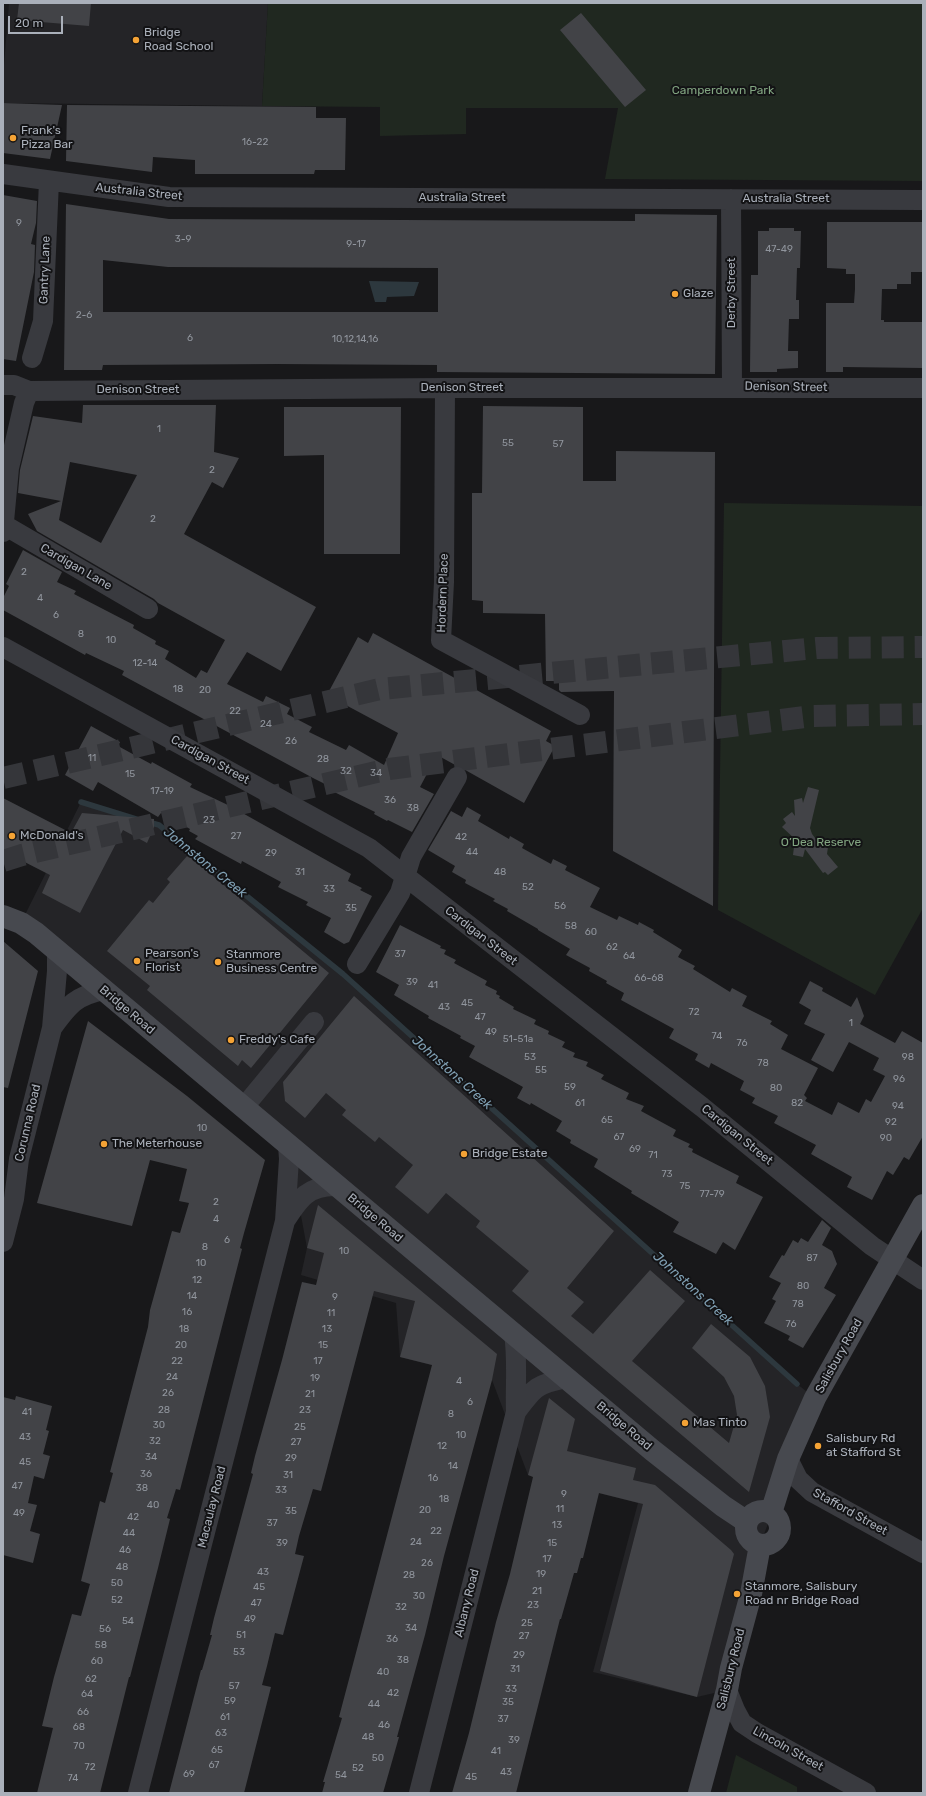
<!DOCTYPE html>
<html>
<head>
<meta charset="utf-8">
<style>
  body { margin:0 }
  #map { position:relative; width:926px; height:1796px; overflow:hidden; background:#18181a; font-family:Rubik,sans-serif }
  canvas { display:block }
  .frame { position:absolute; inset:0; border:4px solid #aab0ba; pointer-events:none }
  .scale { position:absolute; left:8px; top:16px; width:55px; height:18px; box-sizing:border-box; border:2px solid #aab0ba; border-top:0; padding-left:5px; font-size:12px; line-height:14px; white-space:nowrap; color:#aab0ba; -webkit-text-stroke:3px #131315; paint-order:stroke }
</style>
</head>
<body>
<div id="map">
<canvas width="926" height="1796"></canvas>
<div class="frame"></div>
<div class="scale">20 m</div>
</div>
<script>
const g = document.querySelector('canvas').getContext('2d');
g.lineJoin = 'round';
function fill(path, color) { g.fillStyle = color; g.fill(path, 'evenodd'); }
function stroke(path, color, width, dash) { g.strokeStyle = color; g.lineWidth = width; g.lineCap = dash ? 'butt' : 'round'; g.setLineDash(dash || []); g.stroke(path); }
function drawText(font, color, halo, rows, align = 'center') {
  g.font = font + ' Rubik,sans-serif'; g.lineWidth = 4; g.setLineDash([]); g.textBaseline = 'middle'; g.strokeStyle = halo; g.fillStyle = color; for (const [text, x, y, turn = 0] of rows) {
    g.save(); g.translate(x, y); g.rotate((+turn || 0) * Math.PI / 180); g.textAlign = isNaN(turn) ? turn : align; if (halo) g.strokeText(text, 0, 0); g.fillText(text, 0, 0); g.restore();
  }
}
fill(new Path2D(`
  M 9,3 L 268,3 L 262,106 L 3,103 L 3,77 Z
  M 81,802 L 159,825 L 343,974 L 797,1384 L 815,1398 L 760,1545 L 727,1690 L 697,1697 L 593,1672 L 638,1503 L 528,1475 L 492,1380 L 400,1357 L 396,1303 L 301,1275 L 307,1248 L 288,1145 L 21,923 Z`), '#242427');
fill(new Path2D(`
  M 268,3 L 923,3 L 923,181 L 605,179 L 618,108 L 466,108 L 466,134 L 380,136 L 380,107 L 262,106 Z
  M 724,503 L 923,506 L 923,908 L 875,995 L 718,910 Z
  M 736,1755 L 797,1787 L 797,1793 L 726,1793 Z`), '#202820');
fill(new Path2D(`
  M 369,281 L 419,282 L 414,296 L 387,297 L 386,302 L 375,302 Z`), '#2d383e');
stroke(new Path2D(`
  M 81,802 L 136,819
  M 148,822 L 159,825 L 343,974 L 797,1384`), '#2d383e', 5.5);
fill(new Path2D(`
  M 19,3 L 91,3 L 89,26 L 17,20 Z
  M 581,13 L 646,90 L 625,107 L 560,30 Z
  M 3,103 L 62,105 L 50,159 L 3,153 Z
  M 67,105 L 316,107 L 316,118 L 346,118 L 345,170 L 315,170 L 314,174 L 195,174 L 195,160 L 153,157 L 152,172 L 66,161 Z
  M 3,195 L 37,201 L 36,223 L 31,244 L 35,245 L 34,272 L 16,361 L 3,359 Z
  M 66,204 L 169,219 L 635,221 L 635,214 L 717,215 L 715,374 L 437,372 L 437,365 L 277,364 L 103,365 L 102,370 L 64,370 ZM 103,260 L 168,267 L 438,268 L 438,312 L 103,312 Z
  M 827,222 L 923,222 L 923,272 L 911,272 L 911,284 L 897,284 L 897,289 L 882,289 L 881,320 L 884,320 L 884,322 L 923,322 L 923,368 L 843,367 L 843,372 L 826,372 L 826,303 L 854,303 L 855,289 L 855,274 L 846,274 L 846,269 L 827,268 Z
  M 769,228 L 794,228 L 794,231 L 801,231 L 800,268 L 797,268 L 796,300 L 799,300 L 799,319 L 789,319 L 788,351 L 798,351 L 798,368 L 777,369 L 777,372 L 750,372 L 751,275 L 758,275 L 758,231 L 769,231 Z
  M 83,405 L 216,405 L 214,452 L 239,458 L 223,488 L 212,482 L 184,534 L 316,607 L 281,671 L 247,652 L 227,684 L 263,702 L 266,696 L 290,708 L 287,714 L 312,727 L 309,732 L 346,750 L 349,745 L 384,765 L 398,733 L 327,695 L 358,637 L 368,643 L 373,633 L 551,731 L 546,741 L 555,746 L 524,803 L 467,771 L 462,767 L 457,766 L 437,755 L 420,787 L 434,794 L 412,832 L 388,820 L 387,821 L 374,814 L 375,812 L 326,788 L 327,785 L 313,778 L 122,675 L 124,671 L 86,653 L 85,655 L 3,610 L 3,598 L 9,586 L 6,584 L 23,550 L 62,572 L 57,582 L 76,591 L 74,594 L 134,625 L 133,628 L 156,641 L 155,644 L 169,651 L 165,659 L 196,678 L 201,670 L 207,673 L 225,640 L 158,603 L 154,599 L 37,531 L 28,514 L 61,501 L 18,493 L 20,470 L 33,416 L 82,423 ZM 70,462 L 137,475 L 101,543 L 59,520 Z
  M 483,406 L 583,407 L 583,481 L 616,481 L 616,451 L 715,452 L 713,906 L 613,851 L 614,691 L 561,692 L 559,690 L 559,681 L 546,681 L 545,614 L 483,613 L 483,601 L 472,600 L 472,493 L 482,493 Z
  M 284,407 L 401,407 L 400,554 L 324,554 L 324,455 L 284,456 Z
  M 91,726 L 120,742 L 118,746 L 151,764 L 152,762 L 192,784 L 190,787 L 230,806 L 351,874 L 348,881 L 362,888 L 360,890 L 372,896 L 349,942 L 344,944 L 324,932 L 331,918 L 306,905 L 308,902 L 278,887 L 281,882 L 242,861 L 241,864 L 195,839 L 198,836 L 189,831 L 190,829 L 161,813 L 158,817 L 98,782 L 93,791 L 65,775 Z
  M 808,787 L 819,790 L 810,828 L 812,834 L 818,842 L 828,847 L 827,854 L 838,867 L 828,875 L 825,872 L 823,873 L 805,849 L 803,857 L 793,855 L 795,839 L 782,827 L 786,823 L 783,819 L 792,812 L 795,816 L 794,800 L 802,798 L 803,803 Z
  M 3,798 L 71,833 L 82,813 L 154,819 L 154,827 L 147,843 L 123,830 L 80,913 L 42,893 L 50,875 L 3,851 Z
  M 467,807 L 481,815 L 478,821 L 509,839 L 510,836 L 524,844 L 522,848 L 551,864 L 553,859 L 567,866 L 565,870 L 600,888 L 590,907 L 617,920 L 619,916 L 638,925 L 639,922 L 654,930 L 653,932 L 682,950 L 678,957 L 695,966 L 693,969 L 730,992 L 732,988 L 747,996 L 742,1006 L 772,1021 L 770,1024 L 788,1035 L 781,1049 L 818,1068 L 804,1095 L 807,1098 L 805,1101 L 832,1115 L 838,1102 L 859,1113 L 866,1099 L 871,1102 L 885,1076 L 873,1070 L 879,1058 L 849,1042 L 833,1072 L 811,1060 L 825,1034 L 804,1024 L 811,1010 L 799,1003 L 810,981 L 823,988 L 822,991 L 851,1007 L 857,997 L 864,1016 L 860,1024 L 895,1043 L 902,1031 L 923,1043 L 923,1136 L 909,1160 L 904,1157 L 893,1175 L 887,1171 L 872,1200 L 847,1187 L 852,1177 L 811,1154 L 816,1145 L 774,1123 L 778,1116 L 752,1103 L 755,1098 L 740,1090 L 744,1081 L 711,1063 L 709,1068 L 695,1060 L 698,1054 L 669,1038 L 674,1029 L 621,1000 L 624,993 L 606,983 L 607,981 L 589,971 L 590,968 L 566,955 L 570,949 L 538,930 L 538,929 L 507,911 L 508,909 L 493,901 L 495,899 L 465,883 L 466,880 L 452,872 L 455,866 L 428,850 L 451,811 L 462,817 Z
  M 188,855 L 329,973 L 251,1068 L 242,1060 L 238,1066 L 147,990 L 150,986 L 107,951 L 149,900 L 153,903 L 170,882 L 167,879 Z
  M 400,925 L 441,946 L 440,948 L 446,950 L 444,954 L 456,960 L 454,963 L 487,981 L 485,985 L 497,991 L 496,994 L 500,996 L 499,998 L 514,1007 L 513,1009 L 536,1020 L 534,1024 L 549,1031 L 548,1034 L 565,1042 L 562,1047 L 575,1053 L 573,1057 L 588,1062 L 586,1066 L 604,1075 L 601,1079 L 629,1093 L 626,1099 L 644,1106 L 641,1111 L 676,1130 L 673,1136 L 690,1144 L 688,1147 L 693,1149 L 692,1152 L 739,1176 L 736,1183 L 763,1197 L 735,1250 L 723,1242 L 716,1254 L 673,1232 L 679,1222 L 631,1193 L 632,1191 L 594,1167 L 598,1159 L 570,1143 L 571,1140 L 556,1131 L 562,1121 L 531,1103 L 530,1105 L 517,1098 L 523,1087 L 469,1057 L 475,1046 L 460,1038 L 461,1036 L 428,1018 L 429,1016 L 394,995 L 399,985 L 376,972 Z
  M 3,941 L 38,971 L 8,1088 L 3,1087 Z
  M 354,996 L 614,1231 L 567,1288 L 584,1302 L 571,1316 L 593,1334 L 650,1270 L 685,1301 L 632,1361 L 729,1443 L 737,1415 L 734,1396 L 724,1377 L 692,1348 L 711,1324 L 750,1357 L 765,1386 L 770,1417 L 749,1492 L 512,1291 L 529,1271 L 476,1227 L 480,1221 L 446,1193 L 428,1214 L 395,1187 L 413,1165 L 379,1137 L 375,1142 L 342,1115 L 346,1110 L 326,1093 L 305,1118 L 285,1101 L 283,1082 Z
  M 88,1021 L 187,1096 L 265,1160 L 244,1233 L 240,1248 L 242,1249 L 217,1346 L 180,1490 L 176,1489 L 167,1518 L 170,1519 L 158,1568 L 130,1677 L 129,1677 L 100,1793 L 37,1793 L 53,1728 L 42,1726 L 54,1677 L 72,1614 L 81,1616 L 90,1584 L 81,1581 L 96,1518 L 100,1501 L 105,1503 L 113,1473 L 110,1472 L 148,1327 L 150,1310 L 172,1231 L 180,1233 L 189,1203 L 179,1201 L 187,1169 L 150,1160 L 132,1226 L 37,1203 Z
  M 318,1205 L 497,1354 L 492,1380 L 444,1556 L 425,1635 L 397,1737 L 399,1737 L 383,1793 L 322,1793 L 325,1782 L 323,1782 L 342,1718 L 339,1717 L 432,1365 L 400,1357 L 415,1301 L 374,1291 L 321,1491 L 313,1489 L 299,1536 L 295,1554 L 304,1556 L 283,1635 L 275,1633 L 267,1666 L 262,1685 L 271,1687 L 244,1793 L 169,1793 L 201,1670 L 202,1670 L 212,1635 L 210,1635 L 214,1618 L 253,1474 L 251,1473 L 255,1456 L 282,1360 L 302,1282 L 316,1285 L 324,1253 L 307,1248 Z
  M 822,1220 L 831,1228 L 822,1245 L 832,1251 L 837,1264 L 824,1288 L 836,1295 L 803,1348 L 788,1340 L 790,1336 L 764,1323 L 776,1301 L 772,1299 L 781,1283 L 769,1277 L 782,1255 L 784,1256 L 793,1240 L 798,1243 L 801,1238 L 808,1242 Z
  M 16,1396 L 52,1406 L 46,1430 L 49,1431 L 43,1454 L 50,1456 L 44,1479 L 34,1476 L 28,1503 L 37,1505 L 30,1531 L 40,1534 L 33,1563 L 3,1555 L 3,1397 L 15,1400 Z
  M 549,1398 L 575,1419 L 567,1451 L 636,1468 L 633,1480 L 655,1485 L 731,1550 L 734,1554 L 697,1697 L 600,1671 L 643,1504 L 599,1493 L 583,1558 L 581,1558 L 577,1573 L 574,1573 L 561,1619 L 560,1619 L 516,1793 L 452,1793 L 469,1733 L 496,1622 L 510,1574 L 533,1477 L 528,1475 Z`), '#424347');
stroke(new Path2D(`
  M 3,778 L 380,689 L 817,648 L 923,647
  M 3,861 L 22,855 L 389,769 L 813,716 L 923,714`), '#35363a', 22, [22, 11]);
stroke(new Path2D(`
  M 3,174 L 169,197 L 923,200
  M 731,199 L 732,387
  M 32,358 L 43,321 L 49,181
  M 3,385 L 14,385 L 29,391 L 445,388 L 923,388
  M 445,388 L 444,582 L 441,640 L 580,715
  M 4,525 L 148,609
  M 3,532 L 9,468 L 24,403 L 29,391
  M 3,647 L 369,848 L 702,1107 L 872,1246 L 923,1280
  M 357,964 L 400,893 L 411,857 L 457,777
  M 52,1028 C 69,1005 75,996 104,990
  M 244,1107 L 314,1022
  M 285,1221 C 299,1199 308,1185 337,1186
  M 3,1242 L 14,1199 L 19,1159 L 52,1028 L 57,971 L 57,951
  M 516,1412 C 534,1388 536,1384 567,1378
  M 788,1459 L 798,1479 L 812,1492 L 923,1553
  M 727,1690 L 735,1710 L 742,1723 L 757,1733 L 866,1793
  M 138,1793 L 285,1221 L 289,1159 L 288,1145
  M 419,1793 L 516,1412 C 515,1386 518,1360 514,1334`), '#393a3f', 20);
stroke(new Path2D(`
  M 3,916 L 21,923 L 36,933 L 652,1450 L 723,1506 L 747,1522
  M746 1528a17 17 0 1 1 34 0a17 17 0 1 1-34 0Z
  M 771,1513 L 788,1459 L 815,1398 L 923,1205
  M 699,1793 L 727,1690 L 731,1668 L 751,1594 L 760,1545`), '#47494f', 22);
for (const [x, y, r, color] of [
  [136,40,4,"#f5a335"],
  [13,138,4,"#f5a335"],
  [675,294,4,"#f5a335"],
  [12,836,4,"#f5a335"],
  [137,961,4,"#f5a335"],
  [218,962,4,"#f5a335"],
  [231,1040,4,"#f5a335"],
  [104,1144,4,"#f5a335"],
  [464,1154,4,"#f5a335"],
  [685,1423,4,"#f5a335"],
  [818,1446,4,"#f5a335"],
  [737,1594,4,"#f5a335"]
]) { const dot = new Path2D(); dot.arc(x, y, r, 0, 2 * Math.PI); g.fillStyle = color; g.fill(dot); stroke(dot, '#131315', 1.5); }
drawText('10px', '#90959d', null, [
  ["16-22",255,142],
  ["9",19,223],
  ["3-9",183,239],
  ["9-17",356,244],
  ["47-49",779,249],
  ["2-6",84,315],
  ["6",190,338],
  ["10,12,14,16",355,339],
  ["1",159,429],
  ["55",508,443],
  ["57",558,444],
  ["2",212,470],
  ["2",153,519],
  ["2",24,572],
  ["4",40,598],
  ["6",56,615],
  ["8",81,634],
  ["10",111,640],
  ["12-14",145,663],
  ["18",178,689],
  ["20",205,690],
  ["22",235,711],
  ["24",266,724],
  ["26",291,741],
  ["11",92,758],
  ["28",323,759],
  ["32",346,771],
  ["34",376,773],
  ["15",130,774],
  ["17-19",162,791],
  ["36",390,800],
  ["38",413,808],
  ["23",209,820],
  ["27",236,836],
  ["42",461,837],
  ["44",472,852],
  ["29",271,853],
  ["31",300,872],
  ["48",500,872],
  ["52",528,887],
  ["33",329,889],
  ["56",560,906],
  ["35",351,908],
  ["58",571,926],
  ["60",591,932],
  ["62",612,947],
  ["37",400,954],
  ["64",629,956],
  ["66-68",649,978],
  ["39",412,982],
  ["41",433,985],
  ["45",467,1003],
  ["43",444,1007],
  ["72",694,1012],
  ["47",480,1017],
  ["1",851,1023],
  ["49",491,1032],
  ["74",717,1036],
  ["51-51a",518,1039],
  ["76",742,1043],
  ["53",530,1057],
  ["98",908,1057],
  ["78",763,1063],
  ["55",541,1070],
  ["96",899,1079],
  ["59",570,1087],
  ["80",776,1088],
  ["61",580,1103],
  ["82",797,1103],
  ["94",898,1106],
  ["65",607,1120],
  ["92",891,1122],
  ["10",202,1128],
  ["67",619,1137],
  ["90",886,1138],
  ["69",635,1149],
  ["71",653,1155],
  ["73",667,1174],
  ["75",685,1186],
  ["77-79",712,1194],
  ["2",216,1202],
  ["4",216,1219],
  ["6",227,1240],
  ["8",205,1247],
  ["10",344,1251],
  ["87",812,1258],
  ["10",201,1263],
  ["12",197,1280],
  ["80",803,1286],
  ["14",192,1296],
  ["9",335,1297],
  ["78",798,1304],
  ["16",187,1312],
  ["11",331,1313],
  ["76",791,1324],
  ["18",184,1329],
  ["13",327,1329],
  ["20",181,1345],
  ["15",323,1345],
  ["22",177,1361],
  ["17",318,1361],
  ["24",172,1377],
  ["19",315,1378],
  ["4",459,1381],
  ["26",168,1393],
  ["21",310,1394],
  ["6",470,1402],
  ["28",164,1410],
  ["23",305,1410],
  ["41",27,1412],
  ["8",451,1414],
  ["30",159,1425],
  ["25",300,1427],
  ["10",461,1435],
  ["43",25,1437],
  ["32",155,1441],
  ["27",296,1442],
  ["12",442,1446],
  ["34",151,1457],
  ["29",291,1458],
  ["45",25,1462],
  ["14",453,1466],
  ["36",146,1474],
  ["31",288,1475],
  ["16",433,1478],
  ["47",17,1486],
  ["38",142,1488],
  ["33",281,1490],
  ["9",564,1494],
  ["18",444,1499],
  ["40",153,1505],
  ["11",560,1509],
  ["20",425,1510],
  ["35",291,1511],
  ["49",19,1513],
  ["42",133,1517],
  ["37",272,1523],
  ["13",557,1525],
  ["22",436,1531],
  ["44",129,1533],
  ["24",416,1542],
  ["39",282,1543],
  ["15",552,1543],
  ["46",125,1550],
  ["17",547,1559],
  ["26",427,1563],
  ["48",122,1567],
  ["43",263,1572],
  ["19",541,1574],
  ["28",409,1575],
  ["50",117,1583],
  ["45",259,1587],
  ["21",537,1591],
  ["30",419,1596],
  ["52",117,1600],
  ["47",256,1603],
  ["23",533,1605],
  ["32",401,1607],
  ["49",250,1619],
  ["54",128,1621],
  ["25",527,1623],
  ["34",411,1628],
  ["56",105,1629],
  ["51",241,1635],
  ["27",524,1636],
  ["36",392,1639],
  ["58",101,1645],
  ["53",239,1652],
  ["29",519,1655],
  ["38",403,1660],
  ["60",97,1661],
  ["31",515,1669],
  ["40",383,1672],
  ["62",91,1679],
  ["57",234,1686],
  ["33",511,1689],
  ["42",393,1693],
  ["64",87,1694],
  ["59",230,1701],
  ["35",508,1702],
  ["44",374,1704],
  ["66",83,1712],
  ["61",225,1717],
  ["37",503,1719],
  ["46",384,1725],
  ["68",79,1727],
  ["63",221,1733],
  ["48",368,1737],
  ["39",514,1740],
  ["70",79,1746],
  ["65",217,1750],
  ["41",496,1751],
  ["50",378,1758],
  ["67",214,1765],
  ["72",90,1767],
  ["52",358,1768],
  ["43",506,1772],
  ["69",189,1774],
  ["54",341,1775],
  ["45",471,1777],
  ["74",73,1778]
]);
drawText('12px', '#aab0ba', '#131315', [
  ["Bridge",144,33],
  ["Road School",144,47],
  ["Frank's",21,131],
  ["Pizza Bar",21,145],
  ["Glaze",683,294],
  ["McDonald's",20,836],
  ["Pearson's",145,954],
  ["Florist",145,968],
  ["Stanmore",226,955],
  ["Business Centre",226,969],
  ["Freddy's Cafe",239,1040],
  ["The Meterhouse",112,1144],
  ["Bridge Estate",472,1154],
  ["Mas Tinto",693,1423],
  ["Salisbury Rd",826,1439],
  ["at Stafford St",826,1453],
  ["Stanmore, Salisbury",745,1587],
  ["Road nr Bridge Road",745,1601]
], 'left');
drawText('12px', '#82a581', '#131315', [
  ["Camperdown Park",723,91],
  ["O’Dea Reserve",821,843]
]);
drawText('12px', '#aab0ba', '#131315', [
  ["Australia Street",139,192,6],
  ["Australia Street",462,198],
  ["Australia Street",786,199],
  ["Gantry Lane",45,270,-88],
  ["Derby Street",732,293,-90],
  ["Denison Street",786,387,1],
  ["Denison Street",462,388],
  ["Denison Street",138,390],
  ["Cardigan Lane",76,567,30],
  ["Hordern Place",443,593,-88],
  ["Cardigan Street",210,760,29],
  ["Cardigan Street",481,936,38],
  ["Bridge Road",127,1010,40],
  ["Corunna Road",28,1123,-77],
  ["Cardigan Street",737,1135,39],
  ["Bridge Road",375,1218,40],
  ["Salisbury Road",839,1356,-61],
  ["Bridge Road",624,1426,40],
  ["Macaulay Road",212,1507,-76],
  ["Stafford Street",850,1512,29],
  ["Albany Road",467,1603,-76],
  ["Salisbury Road",731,1669,-76],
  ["Lincoln Street",788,1749,29]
]);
drawText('italic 13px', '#81a1b5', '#131315', [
  ["Johnstons Creek",205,863,39],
  ["Johnstons Creek",452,1073,42],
  ["Johnstons Creek",693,1289,42]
]);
</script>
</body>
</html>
